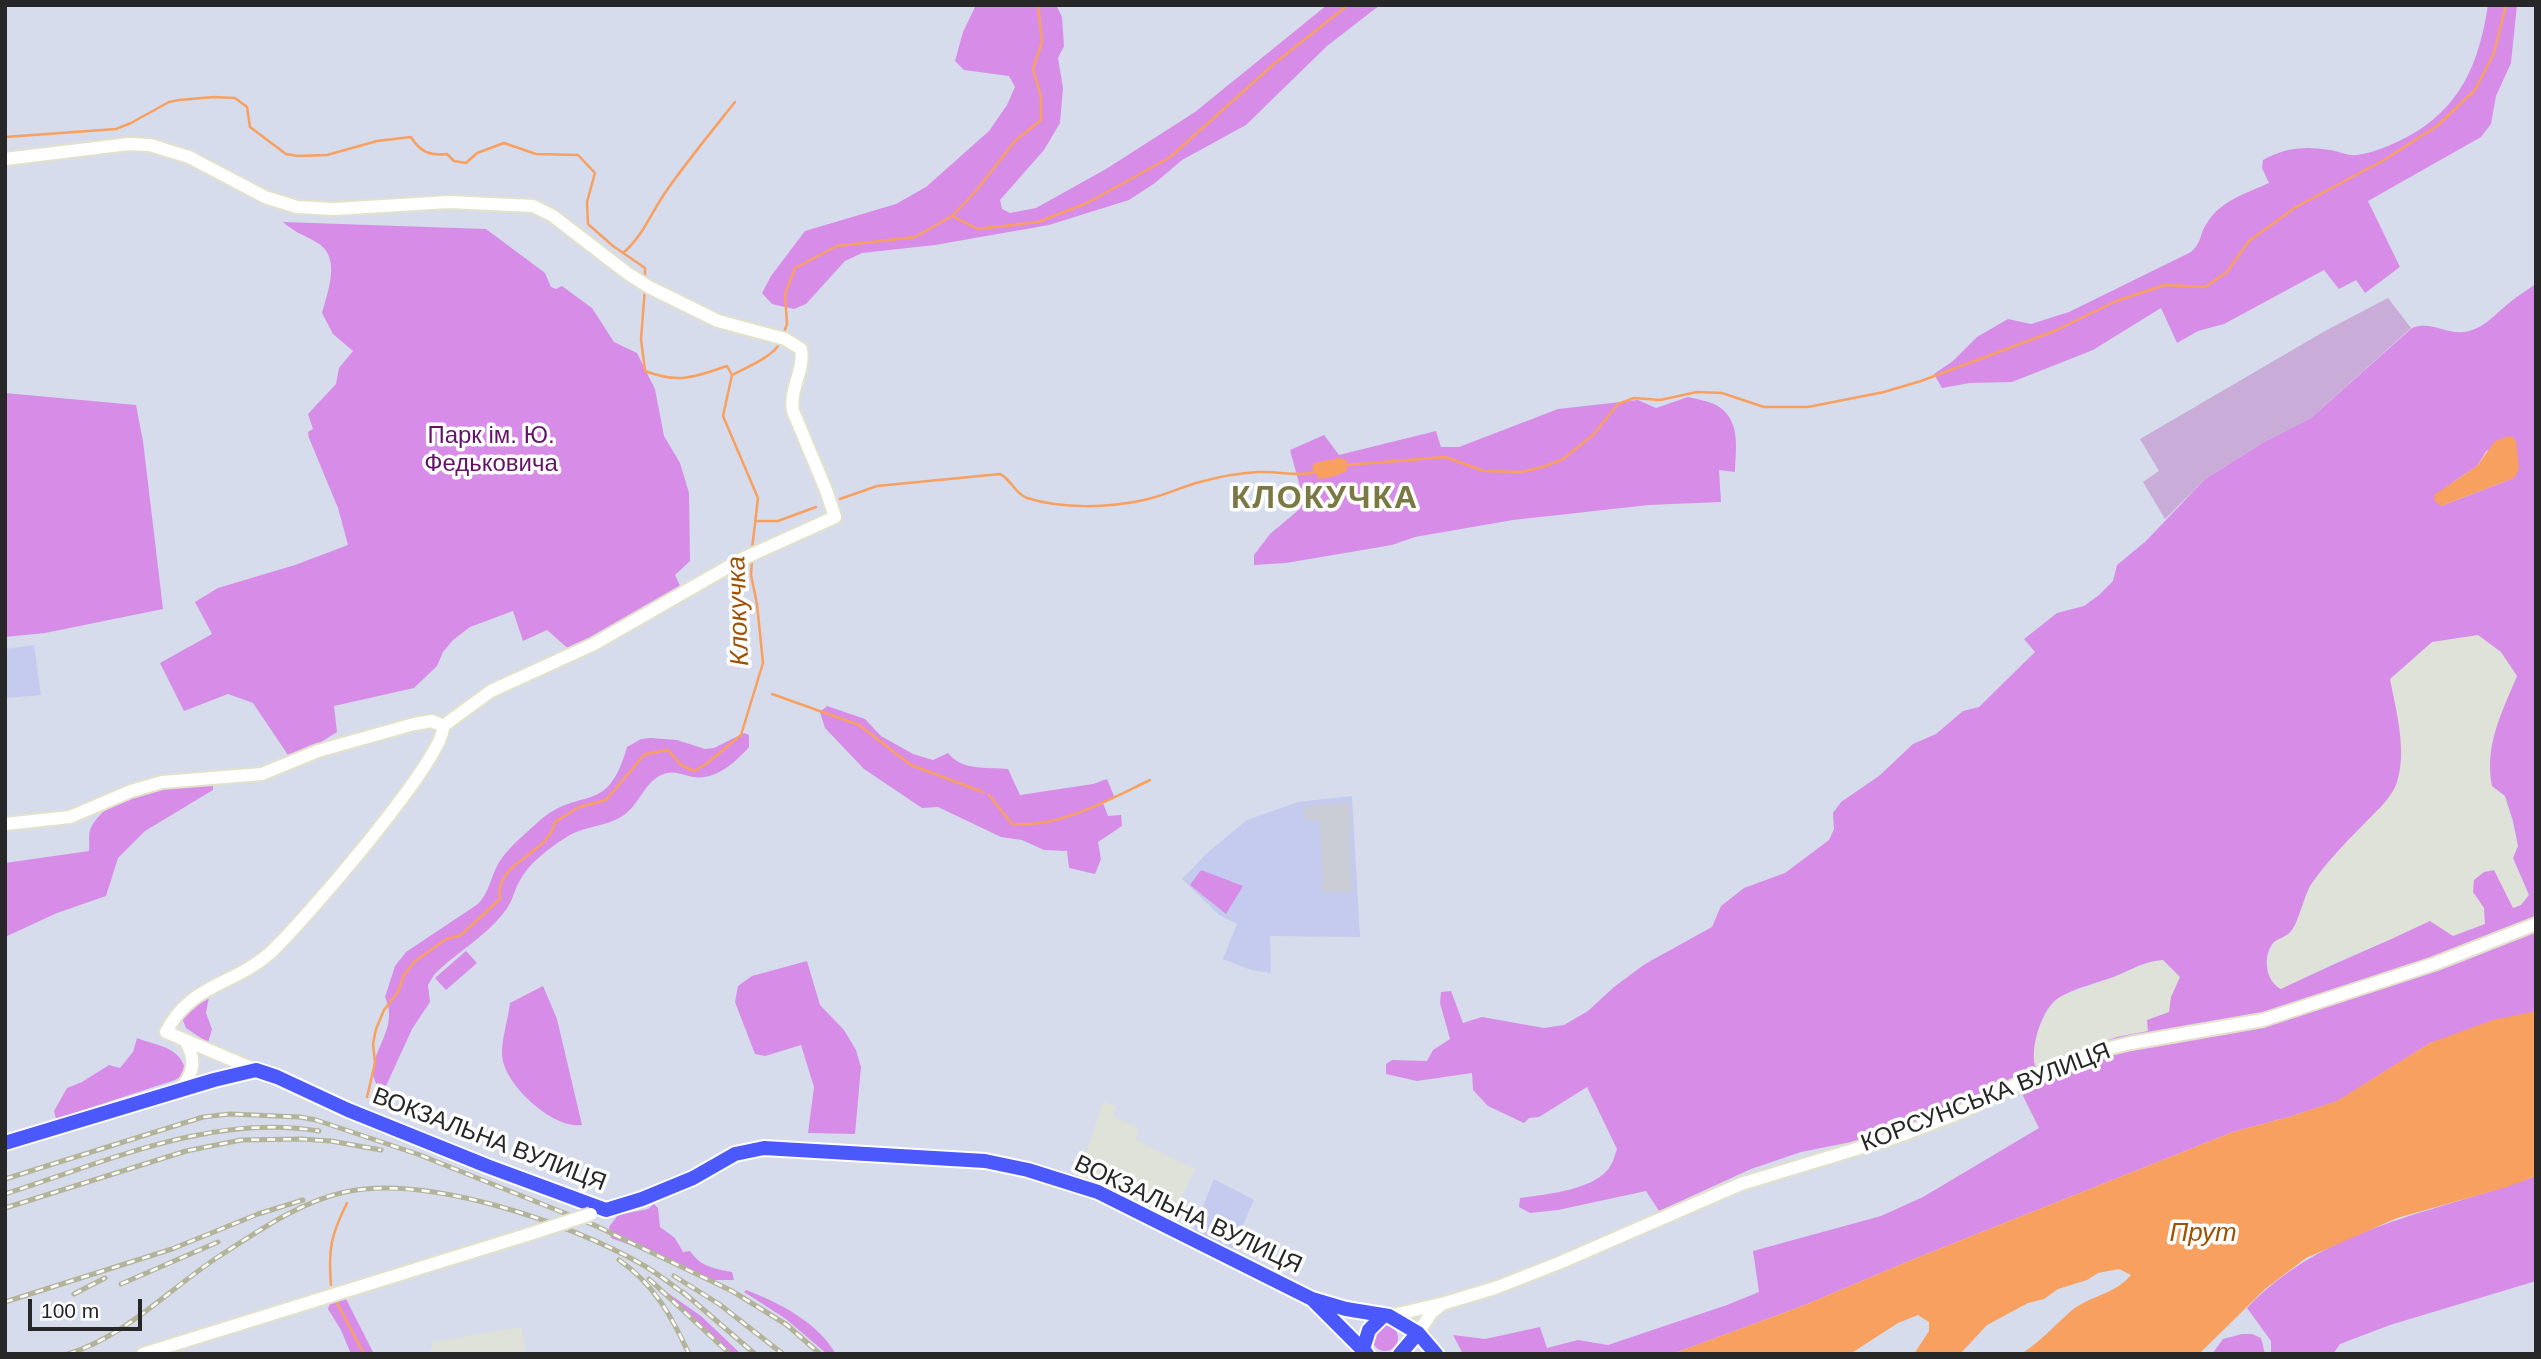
<!DOCTYPE html>
<html>
<head>
<meta charset="utf-8">
<style>
  body { margin:0 }
  #map { position:relative; width:2541px; height:1359px; overflow:hidden; background:#d6dceb; font-family:Helvetica,sans-serif }
  canvas { display:block }
  .frame { position:absolute; inset:0; border:7px solid #272727; pointer-events:none }
  .scale { position:absolute; left:28px; top:1299px; width:114px; height:32px; box-sizing:border-box; border:4px solid #272727; border-top:0; padding-left:9px; font-size:21px; line-height:24px; white-space:nowrap; color:#272727; -webkit-text-stroke:5px #fff; paint-order:stroke }
</style>
</head>
<body>
<div id="map">
<canvas width="2541" height="1359"></canvas>
<div class="frame"></div>
<div class="scale">100 m</div>
</div>
<script>
const g = document.querySelector('canvas').getContext('2d');
g.lineJoin = 'round';
function fill(path, color) { g.fillStyle = color; g.fill(path, 'evenodd'); }
function stroke(path, color, width, dash) { g.strokeStyle = color; g.lineWidth = width; g.lineCap = dash ? 'butt' : 'round'; g.setLineDash(dash || []); g.stroke(path); }
function drawText(font, color, halo, rows, align = 'center') {
  g.font = font + ' Helvetica,sans-serif'; g.lineWidth = 7; g.setLineDash([]); g.textBaseline = 'middle'; g.strokeStyle = halo; g.fillStyle = color; for (const [text, x, y, turn = 0] of rows) {
    g.save(); g.translate(x, y); g.rotate((+turn || 0) * Math.PI / 180); g.textAlign = isNaN(turn) ? turn : align; if (halo) g.strokeText(text, 0, 0); g.fillText(text, 0, 0); g.restore();
  }
}
fill(new Path2D(`
  M 2478,634 L 2501,652 L 2517,676 L 2492,738 L 2492,786 L 2505,796 L 2518,846 L 2513,858 L 2529,895 L 2521,906 L 2513,908 L 2507,899 L 2484,908 L 2485,924 L 2453,936 L 2379,945 L 2338,961 L 2282,989 L 2274,986 L 2268,978 L 2268,959 L 2273,943 L 2292,931 L 2310,886 L 2333,855 L 2380,807 L 2395,787 L 2400,758 L 2399,728 L 2390,679 L 2432,642 Z
  M 2163,960 L 2180,977 L 2171,997 L 2169,1012 L 2147,1020 L 2149,1031 L 2117,1037 L 2074,1050 L 2036,1066 L 2033,1056 L 2036,1035 L 2050,1005 L 2059,997 L 2119,975 L 2149,961 Z
  M 1103,1102 L 1116,1106 L 1113,1116 L 1139,1129 L 1136,1140 L 1195,1169 L 1171,1219 L 1108,1188 L 1078,1177 Z
  M 521,1327 L 526,1354 L 429,1354 L 433,1342 Z`), '#dee2d8');
fill(new Path2D(`
  M 34,645 L 41,695 L 5,698 L 5,649 Z
  M 1352,796 L 1360,937 L 1270,936 L 1271,973 L 1251,970 L 1223,959 L 1237,924 L 1219,915 L 1182,879 L 1207,853 L 1247,820 L 1298,802 Z
  M 1214,1179 L 1254,1200 L 1232,1250 L 1193,1231 Z`), '#c4cbef');
fill(new Path2D(`
  M 976,5 L 1056,5 L 1062,17 L 1064,46 L 1058,58 L 1063,88 L 1060,123 L 1044,150 L 1000,200 L 1002,209 L 1010,213 L 1036,208 L 1106,169 L 1195,112 L 1327,5 L 1380,5 L 1327,46 L 1246,125 L 1182,160 L 1155,183 L 1129,200 L 1049,225 L 935,245 L 862,253 L 845,261 L 806,304 L 794,309 L 772,304 L 762,293 L 771,276 L 805,231 L 896,204 L 926,187 L 989,131 L 1007,105 L 1015,87 L 1009,76 L 964,70 L 955,61 L 963,32 Z
  M 2488,5 L 2517,5 L 2511,63 L 2496,96 L 2491,124 L 2481,137 L 2368,201 L 2400,267 L 2365,293 L 2356,280 L 2339,289 L 2324,270 L 2224,324 L 2198,331 L 2177,343 L 2161,308 L 2093,350 L 2012,382 L 1970,383 L 1942,388 L 1934,374 L 1953,361 L 1977,337 L 2008,319 L 2031,324 L 2069,312 L 2191,252 C 2203,241 2199,234 2207,223 C 2220,201 2247,193 2269,183 L 2262,168 L 2263,160 C 2286,147 2305,146 2330,150 C 2338,151 2348,156 2356,155 C 2374,153 2391,145 2407,137 C 2461,108 2479,63 2488,5 Z
  M 283,222 L 486,229 L 545,273 L 551,287 L 556,289 L 562,286 L 592,308 L 614,342 L 637,353 L 655,389 L 664,436 L 680,463 L 689,493 L 690,561 L 675,575 L 680,586 L 590,642 L 571,651 L 547,630 L 523,641 L 513,611 L 470,627 L 453,640 L 443,652 L 437,666 L 414,688 L 334,706 L 337,732 L 304,753 L 290,758 L 253,703 L 228,694 L 184,711 L 160,663 L 212,634 L 195,602 L 218,588 L 295,565 L 348,545 L 338,508 L 309,438 L 308,432 L 313,429 L 308,414 L 336,384 L 339,368 L 353,351 L 333,334 L 322,313 C 328,291 342,256 316,242 C 304,235 294,232 283,222 Z
  M 2536,284 L 2536,1011 L 2430,1043 L 2338,1101 L 2292,1116 L 2233,1132 L 1909,1261 L 1805,1305 L 1672,1354 L 1463,1354 L 1453,1335 L 1485,1339 L 1540,1327 L 1547,1348 L 1578,1340 L 1608,1345 L 1727,1305 L 1759,1292 L 1753,1251 L 1881,1216 L 1923,1197 L 2039,1128 L 2015,1080 L 1922,1122 L 1851,1142 L 1801,1152 L 1751,1169 L 1659,1211 L 1646,1191 L 1558,1210 L 1530,1213 L 1519,1207 L 1520,1198 C 1547,1194 1597,1190 1611,1165 C 1614,1160 1615,1154 1617,1149 L 1587,1087 L 1539,1117 L 1529,1118 L 1524,1123 L 1488,1106 L 1473,1090 L 1472,1073 L 1417,1081 L 1386,1074 L 1386,1064 L 1392,1060 L 1427,1061 L 1433,1050 L 1450,1039 L 1440,1003 L 1441,992 L 1451,991 L 1463,1023 L 1482,1017 L 1544,1028 L 1564,1025 L 1588,1011 L 1614,987 L 1645,964 L 1712,927 L 1721,906 L 1744,888 L 1785,873 L 1829,840 L 1834,829 L 1833,813 L 1841,802 L 1879,776 L 1913,744 L 1936,734 L 1963,711 L 1979,707 L 2035,652 L 2024,639 L 2057,613 L 2084,606 L 2099,595 L 2113,581 L 2117,565 L 2146,541 L 2205,479 L 2264,442 L 2311,418 L 2412,328 C 2433,320 2448,337 2469,331 C 2486,327 2496,313 2509,303 C 2517,296 2527,290 2536,284 ZM 2487,450 L 2514,478 L 2441,506 L 2453,482 L 2477,466 ZM 2478,635 L 2501,652 L 2517,676 C 2502,712 2484,746 2492,786 L 2505,796 L 2513,821 L 2518,846 L 2513,858 L 2529,895 L 2521,905 L 2513,908 L 2494,870 L 2484,872 L 2474,880 L 2473,892 L 2484,908 L 2485,924 L 2453,936 L 2430,921 C 2380,945 2330,965 2281,989 C 2266,982 2262,957 2273,943 C 2278,938 2287,937 2291,931 C 2298,925 2304,894 2312,883 C 2327,862 2344,844 2362,826 C 2373,814 2390,800 2396,785 C 2408,752 2396,711 2390,679 L 2432,642 ZM 2163,960 L 2180,977 L 2171,997 L 2169,1012 L 2147,1020 L 2148,1031 L 2117,1037 L 2035,1066 C 2030,1047 2042,1007 2060,997 C 2077,987 2098,983 2116,976 C 2132,969 2145,961 2163,960 Z
  M 5,393 L 136,405 L 143,441 L 163,609 L 45,633 L 5,637 Z
  M 1688,397 C 1696,399 1708,401 1716,405 C 1741,419 1736,447 1735,472 L 1719,470 L 1721,502 L 1649,505 L 1513,520 L 1415,537 L 1392,545 L 1286,563 L 1254,565 L 1254,555 L 1270,534 L 1301,508 L 1300,487 L 1290,450 L 1324,435 L 1339,455 L 1436,431 L 1441,447 L 1459,447 L 1558,409 L 1638,400 L 1656,408 Z
  M 827,706 L 865,719 L 881,736 L 913,754 L 933,760 L 948,753 C 962,771 986,767 1008,769 L 1020,795 L 1093,784 L 1107,779 L 1114,796 L 1103,803 L 1108,816 L 1121,815 L 1122,826 L 1098,842 L 1101,859 L 1095,874 L 1069,868 L 1067,851 L 1044,850 L 1022,840 L 1001,837 L 938,807 L 922,808 L 864,769 L 825,728 L 820,712 Z
  M 744,733 L 749,735 L 749,747 C 732,766 711,784 685,775 C 675,772 669,771 659,776 C 643,786 639,804 624,815 C 605,828 584,825 565,838 C 548,849 528,864 519,882 C 514,891 512,903 505,911 C 486,937 456,952 434,975 L 428,985 L 430,1002 L 412,1029 L 386,1086 L 378,1086 C 359,1059 402,1033 385,997 L 395,966 L 406,952 L 478,904 C 489,892 490,880 497,866 C 506,849 524,835 538,822 C 581,784 607,818 627,747 L 641,739 L 651,738 L 677,740 L 705,749 L 714,748 Z
  M 213,783 L 213,790 L 145,831 L 118,858 L 106,896 L 57,913 L 5,937 L 5,863 L 89,851 C 90,845 88,836 90,830 C 108,789 175,788 213,783 Z
  M 1201,870 L 1243,886 L 1226,914 L 1190,885 Z
  M 466,951 L 477,963 L 446,990 L 435,978 Z
  M 807,961 L 820,1005 L 844,1030 L 856,1050 L 861,1067 L 855,1134 L 808,1133 L 814,1087 L 801,1045 L 765,1056 L 755,1054 L 735,1002 L 738,986 L 752,976 Z
  M 543,986 L 557,1019 L 582,1125 C 553,1130 501,1082 502,1053 C 502,1038 508,1019 510,1003 Z
  M 210,992 L 206,1013 L 212,1029 L 208,1043 L 186,1028 L 181,1016 Z
  M 137,1038 C 157,1046 178,1046 185,1068 L 183,1075 L 175,1080 L 56,1119 L 54,1111 L 67,1088 L 82,1082 L 109,1065 L 120,1068 L 133,1052 Z
  M 2536,1176 L 2536,1281 L 2390,1325 L 2340,1344 L 2333,1354 L 2271,1354 L 2271,1341 L 2247,1308 C 2326,1225 2433,1214 2536,1176 Z
  M 654,1204 L 658,1208 L 660,1227 L 675,1238 L 683,1252 L 690,1251 C 700,1266 714,1269 732,1272 L 734,1280 L 711,1280 L 700,1277 L 679,1263 L 611,1238 L 609,1227 L 618,1215 L 648,1209 Z
  M 746,1290 C 780,1303 817,1322 836,1354 L 827,1354 L 786,1319 L 744,1292 Z
  M 665,1291 L 701,1316 L 741,1354 L 728,1354 Z
  M 345,1297 L 374,1354 L 351,1354 L 341,1330 L 328,1309 L 330,1303 Z
  M1372 1338a13 13 0 1 1 26 0a13 13 0 1 1-26 0Z
  M 2242,1334 L 2252,1334 L 2261,1338 L 2265,1354 L 2212,1354 L 2223,1339 Z`), '#d78de8');
fill(new Path2D(`
  M 2388,298 L 2411,328 L 2311,418 L 2264,442 L 2205,479 L 2165,519 L 2143,482 L 2159,471 L 2140,439 L 2325,331 Z`), '#c9acd7');
fill(new Path2D(`
  M 1349,803 L 1352,892 L 1323,893 L 1320,820 L 1305,820 L 1304,806 Z`), '#cacdd6');
fill(new Path2D(`
  M 2510,436 L 2516,440 L 2519,469 L 2514,478 L 2441,506 L 2435,501 L 2434,495 L 2477,466 L 2495,441 Z
  M 1339,458 L 1347,460 L 1347,470 C 1338,476 1330,478 1319,479 L 1312,468 L 1314,463 Z
  M 2536,1011 L 2536,1176 L 2507,1187 L 2397,1218 L 2306,1258 L 2265,1289 L 2199,1354 L 2021,1354 C 2040,1342 2054,1326 2071,1311 C 2089,1296 2116,1294 2131,1275 L 2119,1269 L 2098,1273 L 2087,1280 L 2058,1289 L 2044,1299 L 2028,1303 L 1987,1325 L 1960,1354 L 1914,1354 L 1929,1331 L 1929,1322 L 1918,1315 L 1898,1323 L 1850,1354 L 1672,1354 L 1805,1305 L 1909,1261 L 2233,1132 L 2292,1116 L 2337,1101 L 2430,1043 L 2493,1020 Z`), '#f8a05f');
stroke(new Path2D(`
  M 5,137 L 116,129 L 131,123 L 169,102 L 179,100 L 214,97 L 235,98 L 247,107 L 250,127 L 286,154 L 298,156 L 327,155 L 377,141 L 411,137 C 420,152 430,156 447,154 L 454,161 L 466,163 L 477,153 L 504,143 L 536,154 L 578,155 L 595,173 L 587,202 L 588,224 L 613,246 L 645,268 L 645,278
  M 952,216 L 978,229 L 1038,222 L 1087,203 L 1169,158 L 1275,63 L 1348,5
  M 623,253 C 644,235 651,212 667,190 C 688,160 712,131 735,102
  M 645,288 L 641,339 L 645,371 C 679,384 695,377 727,366 L 732,375 L 723,416 L 758,498 L 752,549
  M 783,335 L 787,324 L 785,294 L 795,268 L 837,246 L 915,237 L 952,216 L 975,192 L 1015,141 L 1041,120 L 1041,97 L 1033,69 L 1042,42 L 1038,5
  M 732,375 C 747,367 774,357 781,341
  M 1347,465 L 1445,457 L 1484,471 L 1521,472 L 1543,467 L 1563,459 L 1593,435 L 1618,404 L 1634,398 L 1660,400 L 1697,392 L 1722,393 L 1764,407 L 1808,407 L 1884,392 L 1921,381 L 2057,330 L 2116,301 L 2165,285 L 2205,287 L 2227,272 L 2249,241 L 2296,207 L 2384,160 L 2437,126 L 2475,90 L 2494,53 L 2506,5
  M 840,499 L 877,486 L 1000,474 C 1011,479 1015,494 1027,498 C 1062,509 1109,508 1144,500 C 1163,496 1181,487 1200,482 C 1218,477 1240,473 1258,472 C 1278,471 1297,477 1316,472
  M 756,521 L 778,521 L 816,507
  M 772,694 L 859,725 L 911,765 L 983,792
  M 989,795 L 1012,824 C 1059,828 1108,800 1150,780
  M 367,1097 L 375,1063 L 373,1044 L 376,1029 L 384,1010 L 398,992 L 404,975 L 414,962 L 446,939 L 461,935 L 500,899 C 493,862 550,854 555,822 L 579,807 L 606,800 L 645,754 L 668,750 L 681,765 L 694,771 L 706,764 L 741,735 L 763,663 L 757,604 L 751,575 L 752,559
  M 331,1285 C 328,1249 331,1235 347,1203
  M 335,1299 L 364,1354`), '#f8a05f', 2.5);
const secondary = new Path2D(`
  M 5,159 L 129,144 L 150,145 L 189,157 L 265,197 L 297,207 L 334,209 L 449,202 L 533,206 L 553,216 L 627,273 L 649,287 L 718,321 L 785,339 L 801,349 C 805,370 789,389 793,411 L 826,490 L 835,517 L 742,559 L 594,644 L 491,691 L 443,726 C 448,755 298,928 270,953 C 233,986 191,983 166,1032 L 256,1070
  M 5,824 L 70,817 L 131,791 L 162,782 L 262,774 L 318,751 L 414,724 L 432,721 L 443,726
  M 180,1090 C 193,1074 197,1061 186,1042
  M 1389,1316 L 1445,1303 L 1495,1288 L 1559,1263 L 1741,1184 L 1899,1136 L 1959,1113 L 2050,1068 L 2093,1052 L 2131,1043 L 2263,1020 L 2434,964 L 2536,924
  M 1418,1333 L 1432,1312 L 1441,1305
  M 143,1354 L 536,1232`);
const primary = new Path2D(`
  M 5,1143 L 214,1080 L 256,1070 L 277,1077 L 348,1110 L 487,1166 L 606,1210 L 642,1199 L 693,1178 L 735,1154 L 764,1148 L 985,1161 L 1028,1170 L 1098,1192 L 1312,1299 L 1346,1309 L 1389,1316 L 1418,1333 L 1436,1354
  M 1313,1300 L 1367,1354
  M 1363,1349 L 1369,1330 L 1384,1315
  M 1400,1354 L 1418,1333`);
stroke(secondary, '#e2e1cc', 16);
stroke(primary, '#fff', 18);
stroke(secondary, '#fff', 12);
stroke(primary, '#4b58fc', 14);
const rail = new Path2D(`
  M 5,1179 L 203,1117 L 230,1114 L 300,1117 L 316,1120 L 420,1155 L 594,1225 L 732,1291 L 787,1325 L 820,1354
  M 5,1194 C 105,1162 213,1113 319,1131
  M 5,1208 L 186,1151 L 241,1140 L 301,1139 L 331,1141 L 381,1150
  M 619,1260 C 654,1284 672,1317 689,1354
  M 674,1276 L 719,1304 L 783,1354
  M 649,1279 L 730,1354
  M 121,1284 L 218,1242
  M 683,1292 L 755,1354
  M 74,1294 L 105,1278
  M 5,1302 L 172,1249 L 258,1214 L 303,1200
  M 68,1354 C 126,1336 168,1290 218,1257 C 257,1232 299,1202 345,1192 C 427,1174 571,1223 643,1265 C 660,1275 675,1287 691,1299`);
stroke(rail, '#b3b399', 5);
stroke(rail, '#fff', 2.5, [8]);
const secondaryBridge = new Path2D(`
  M 536,1232 L 591,1214`);
stroke(secondaryBridge, '#e2e1cc', 16, []);
stroke(secondaryBridge, '#fff', 12);
drawText('24px', '#641368', '#fff', [
  ["Парк ім. Ю.",491,436],
  ["Федьковича",491,464]
]);
drawText('24px', '#272727', '#fff', [
  ["КОРСУНСЬКА ВУЛИЦЯ",1986,1098,-21],
  ["ВОКЗАЛЬНА ВУЛИЦЯ",489,1140,21],
  ["ВОКЗАЛЬНА ВУЛИЦЯ",1188,1215,25]
]);
drawText('italic 26px', '#a05202', '#fff', [
  ["Клокучка",739,611,-92],
  ["Прут",2203,1234]
]);
g.letterSpacing = '2px';
drawText('bold 32px', '#7a7944', '#fff', [
  ["КЛОКУЧКА",1325,499]
]);
g.letterSpacing = '0px';
</script>
</body>
</html>
